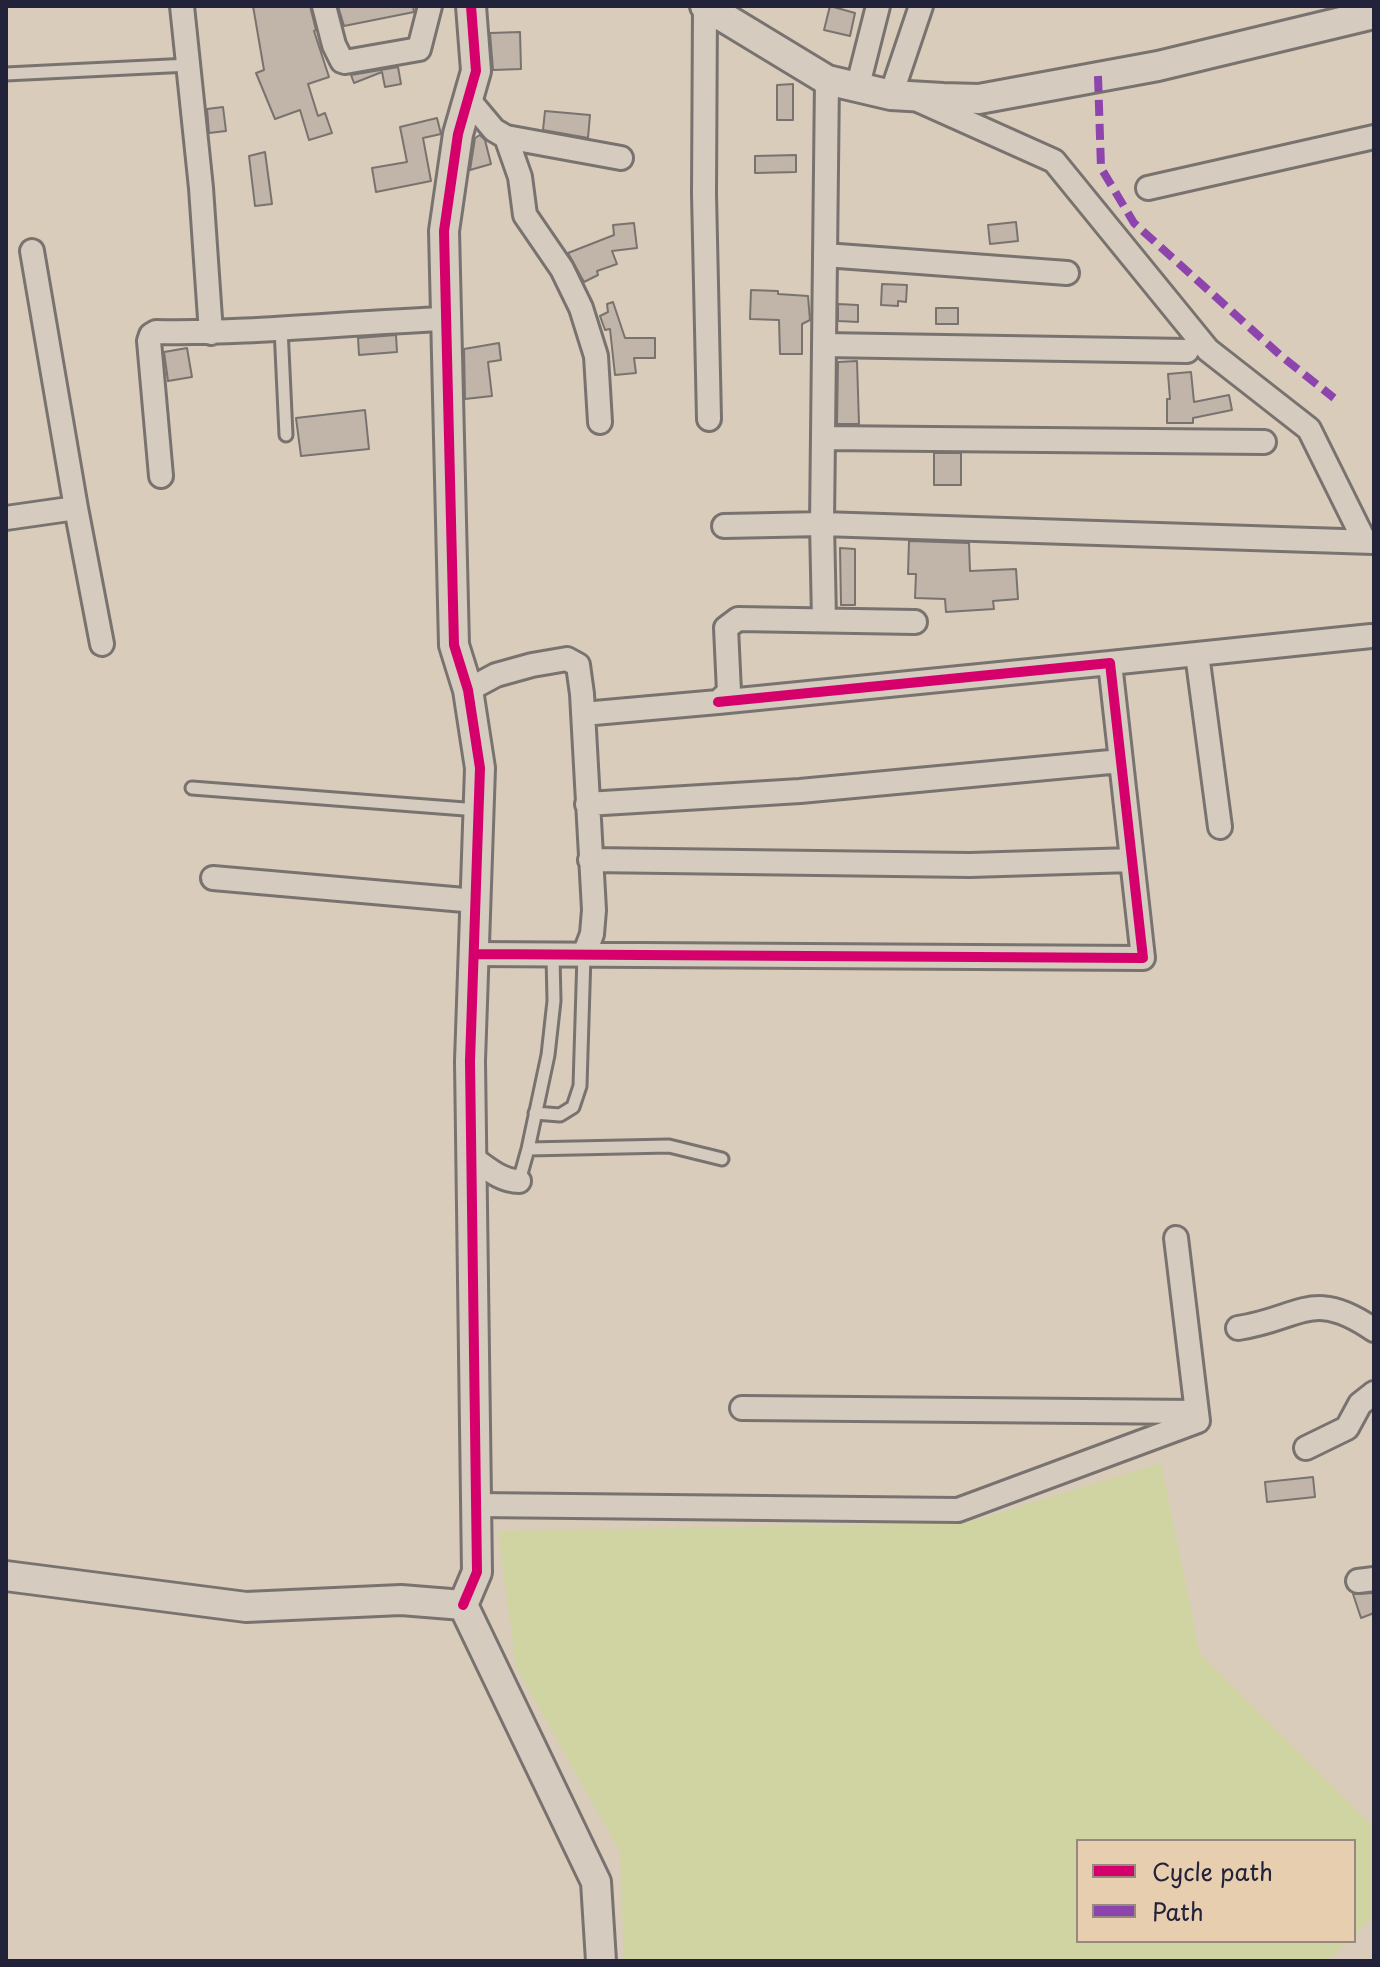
<!DOCTYPE html>
<html>
<head>
<meta charset="utf-8">
<style>
  body { margin:0 }
  #map { position:relative; width:1380px; height:1967px; overflow:hidden; background:#d9ccbb; font-family:"Playpen Sans",sans-serif }
  canvas { display:block }
  .frame { position:absolute; inset:0; border:8px solid #22223b; pointer-events:none }
  .legend { position:absolute; left:1076px; top:1839px; width:280px; height:104px; box-sizing:border-box; background:#e6ceae; border:2px solid #988980; margin:0; padding:10px 14px; list-style:none; font-size:24px; color:#22223b }
  .legend li { display:flex; align-items:center; gap:16px; height:40px }
  .legend b { width:40px; border:2px solid #988980 }
</style>
</head>
<body>
<div id="map">
<canvas width="1380" height="1967"></canvas>
<div class="frame"></div>
<ul class="legend">
<li><b style="height:10px;background:#d6006c"></b>Cycle path</li>
<li><b style="height:10px;background:#8e44ad"></b>Path</li>
</ul>
</div>
<script>
const g = document.querySelector('canvas').getContext('2d');
g.lineJoin = 'round';
function fill(path, color) { g.fillStyle = color; g.fill(path, 'evenodd'); }
function stroke(path, color, width, dash) { g.strokeStyle = color; g.lineWidth = width; g.lineCap = dash ? 'butt' : 'round'; g.setLineDash(dash || []); g.stroke(path); }
fill(new Path2D(`
  M 1161,1463 L 1200,1654 L 1374,1828 L 1374,1915 L 1354,1935 L 1354,1841 L 1078,1841 L 1078,1941 L 1348,1941 L 1328,1961 L 624,1961 L 620,1852 L 516,1667 L 498,1531 L 966,1523 Z`), '#d0d4a3');
const building = new Path2D(`
  M 253,6 L 310,6 L 316,30 L 314,31 L 329,77 L 308,84 L 318,116 L 325,113 L 332,133 L 309,140 L 300,110 L 275,119 L 256,73 L 264,70 Z
  M 338,6 L 413,6 L 414,12 L 344,26 Z
  M 830,6 L 855,13 L 850,36 L 824,30 Z
  M 520,32 L 521,69 L 493,70 L 490,33 Z
  M 398,67 L 401,84 L 385,87 L 382,72 L 354,83 L 351,75 Z
  M 793,84 L 793,120 L 777,120 L 777,85 Z
  M 223,107 L 226,131 L 209,133 L 207,109 Z
  M 545,111 L 590,115 L 588,138 L 543,130 Z
  M 437,118 L 441,134 L 423,138 L 431,181 L 376,192 L 372,168 L 407,162 L 400,127 Z
  M 480,135 L 485,140 L 491,164 L 470,170 L 475,138 Z
  M 265,152 L 272,204 L 255,206 L 249,156 Z
  M 796,155 L 796,172 L 755,173 L 755,156 Z
  M 1016,222 L 1018,241 L 990,244 L 988,225 Z
  M 634,223 L 637,248 L 612,251 L 617,264 L 597,271 L 598,275 L 584,282 L 568,253 L 614,235 L 613,225 Z
  M 882,284 L 907,285 L 906,302 L 898,301 L 898,306 L 881,305 Z
  M 751,290 L 778,291 L 778,294 L 808,296 L 810,320 L 802,324 L 802,354 L 780,354 L 779,320 L 750,319 Z
  M 613,302 L 625,338 L 655,338 L 655,358 L 634,358 L 636,373 L 615,375 L 610,329 L 605,330 L 600,316 L 608,312 L 607,304 Z
  M 838,304 L 858,305 L 858,322 L 838,321 Z
  M 936,308 L 958,308 L 958,324 L 936,324 Z
  M 396,335 L 397,352 L 359,355 L 358,338 Z
  M 499,343 L 501,360 L 488,362 L 492,396 L 465,399 L 464,349 Z
  M 187,348 L 192,377 L 168,381 L 164,352 Z
  M 857,361 L 859,424 L 837,424 L 838,362 Z
  M 1191,372 L 1194,402 L 1229,395 L 1232,410 L 1193,418 L 1193,423 L 1167,423 L 1167,399 L 1170,399 L 1168,374 Z
  M 365,410 L 369,449 L 301,456 L 296,418 Z
  M 934,453 L 961,453 L 961,485 L 934,485 Z
  M 909,541 L 969,543 L 970,571 L 1016,569 L 1018,599 L 993,601 L 994,609 L 946,612 L 945,599 L 915,598 L 916,574 L 908,574 Z
  M 840,548 L 855,549 L 855,605 L 841,605 Z
  M 1313,1477 L 1315,1497 L 1267,1502 L 1265,1482 Z
  M 1374,1593 L 1374,1613 L 1361,1618 L 1353,1594 Z`);
fill(building, '#c1b4a9');
stroke(building, '#797370', 2);
const service = new Path2D(`
  M 6,74 L 189,65
  M 281,328 L 286,435
  M 192,788 L 478,810
  M 535,1113 L 560,1115 L 573,1107 L 580,1086 L 584,955
  M 528,1149 L 548,1055 L 554,1001 L 553,955
  M 519,1181 L 528,1149 L 669,1146 L 722,1159`);
const minor = new Path2D(`
  M 182,6 L 201,188 L 211,333
  M 324,6 L 334,45 L 342,61 L 345,62 L 419,49 L 430,6
  M 705,6 L 704,194 L 709,419
  M 857,89 L 878,6
  M 891,95 L 921,6
  M 468,99 L 494,130 L 506,137 L 520,177 L 525,215 L 562,269 L 581,308 L 596,356 L 600,422
  M 920,101 L 1054,161 L 1208,350 L 1309,429 L 1364,540
  M 506,137 L 621,158
  M 1148,188 L 1374,137
  M 32,251 L 76,508
  M 825,255 L 1067,273
  M 824,345 L 1187,351
  M 823,438 L 1264,442
  M 161,476 L 149,341 L 151,335 L 156,332 C 254,334 350,322 448,319
  M 6,518 L 76,508 L 102,644
  M 724,526 L 822,524 L 1373,542
  M 824,619 L 822,524 L 827,80
  M 1197,654 L 1220,827
  M 1110,663 L 1371,636
  M 468,690 L 496,675 L 532,665 L 567,659 L 578,665 L 582,694 L 594,910 L 592,934 L 584,955
  M 583,714 L 718,702 L 729,692 L 726,628 L 738,619 L 915,622
  M 587,804 L 800,791 L 1121,761
  M 590,860 L 970,865 L 1132,860
  M 213,878 L 476,901
  M 474,954 L 1143,958 L 1110,663 L 718,702
  M 471,1157 C 486,1167 500,1181 519,1181
  M 1238,1328 C 1300,1319 1312,1287 1374,1330
  M 742,1408 L 1197,1412
  M 1306,1448 L 1347,1428 L 1360,1404 L 1374,1393
  M 476,1505 L 958,1510 L 1198,1421 L 1176,1238
  M 1358,1581 L 1374,1579`);
const tertiary = new Path2D(`
  M 705,6 L 827,80 L 891,95 L 943,98 L 979,99 L 1158,66 L 1374,14
  M 6,1576 L 246,1607 L 401,1600 L 463,1605 L 596,1882 L 601,1961
  M 463,1605 L 477,1572 L 470,1061 L 480,768 L 468,690 L 454,645 L 444,231 L 458,134 L 476,71 L 471,6`);
stroke(service, '#797370', 17);
stroke(minor, '#797370', 28);
stroke(tertiary, '#797370', 34);
stroke(service, '#d5cbbf', 11);
stroke(minor, '#d5cbbf', 22);
stroke(tertiary, '#d5cbbf', 28);
stroke(new Path2D(`
  M 1098,76 L 1101,168 L 1134,223 L 1280,355 L 1334,398`), '#8e44ad', 8, [16, 8]);
stroke(new Path2D(`
  M 474,954 L 1143,958 L 1110,663 L 718,702
  M 463,1605 L 477,1572 L 470,1061 L 480,768 L 468,690 L 454,645 L 444,231 L 458,134 L 476,71 L 471,6`), '#d6006c', 10);
</script>
</body>
</html>
